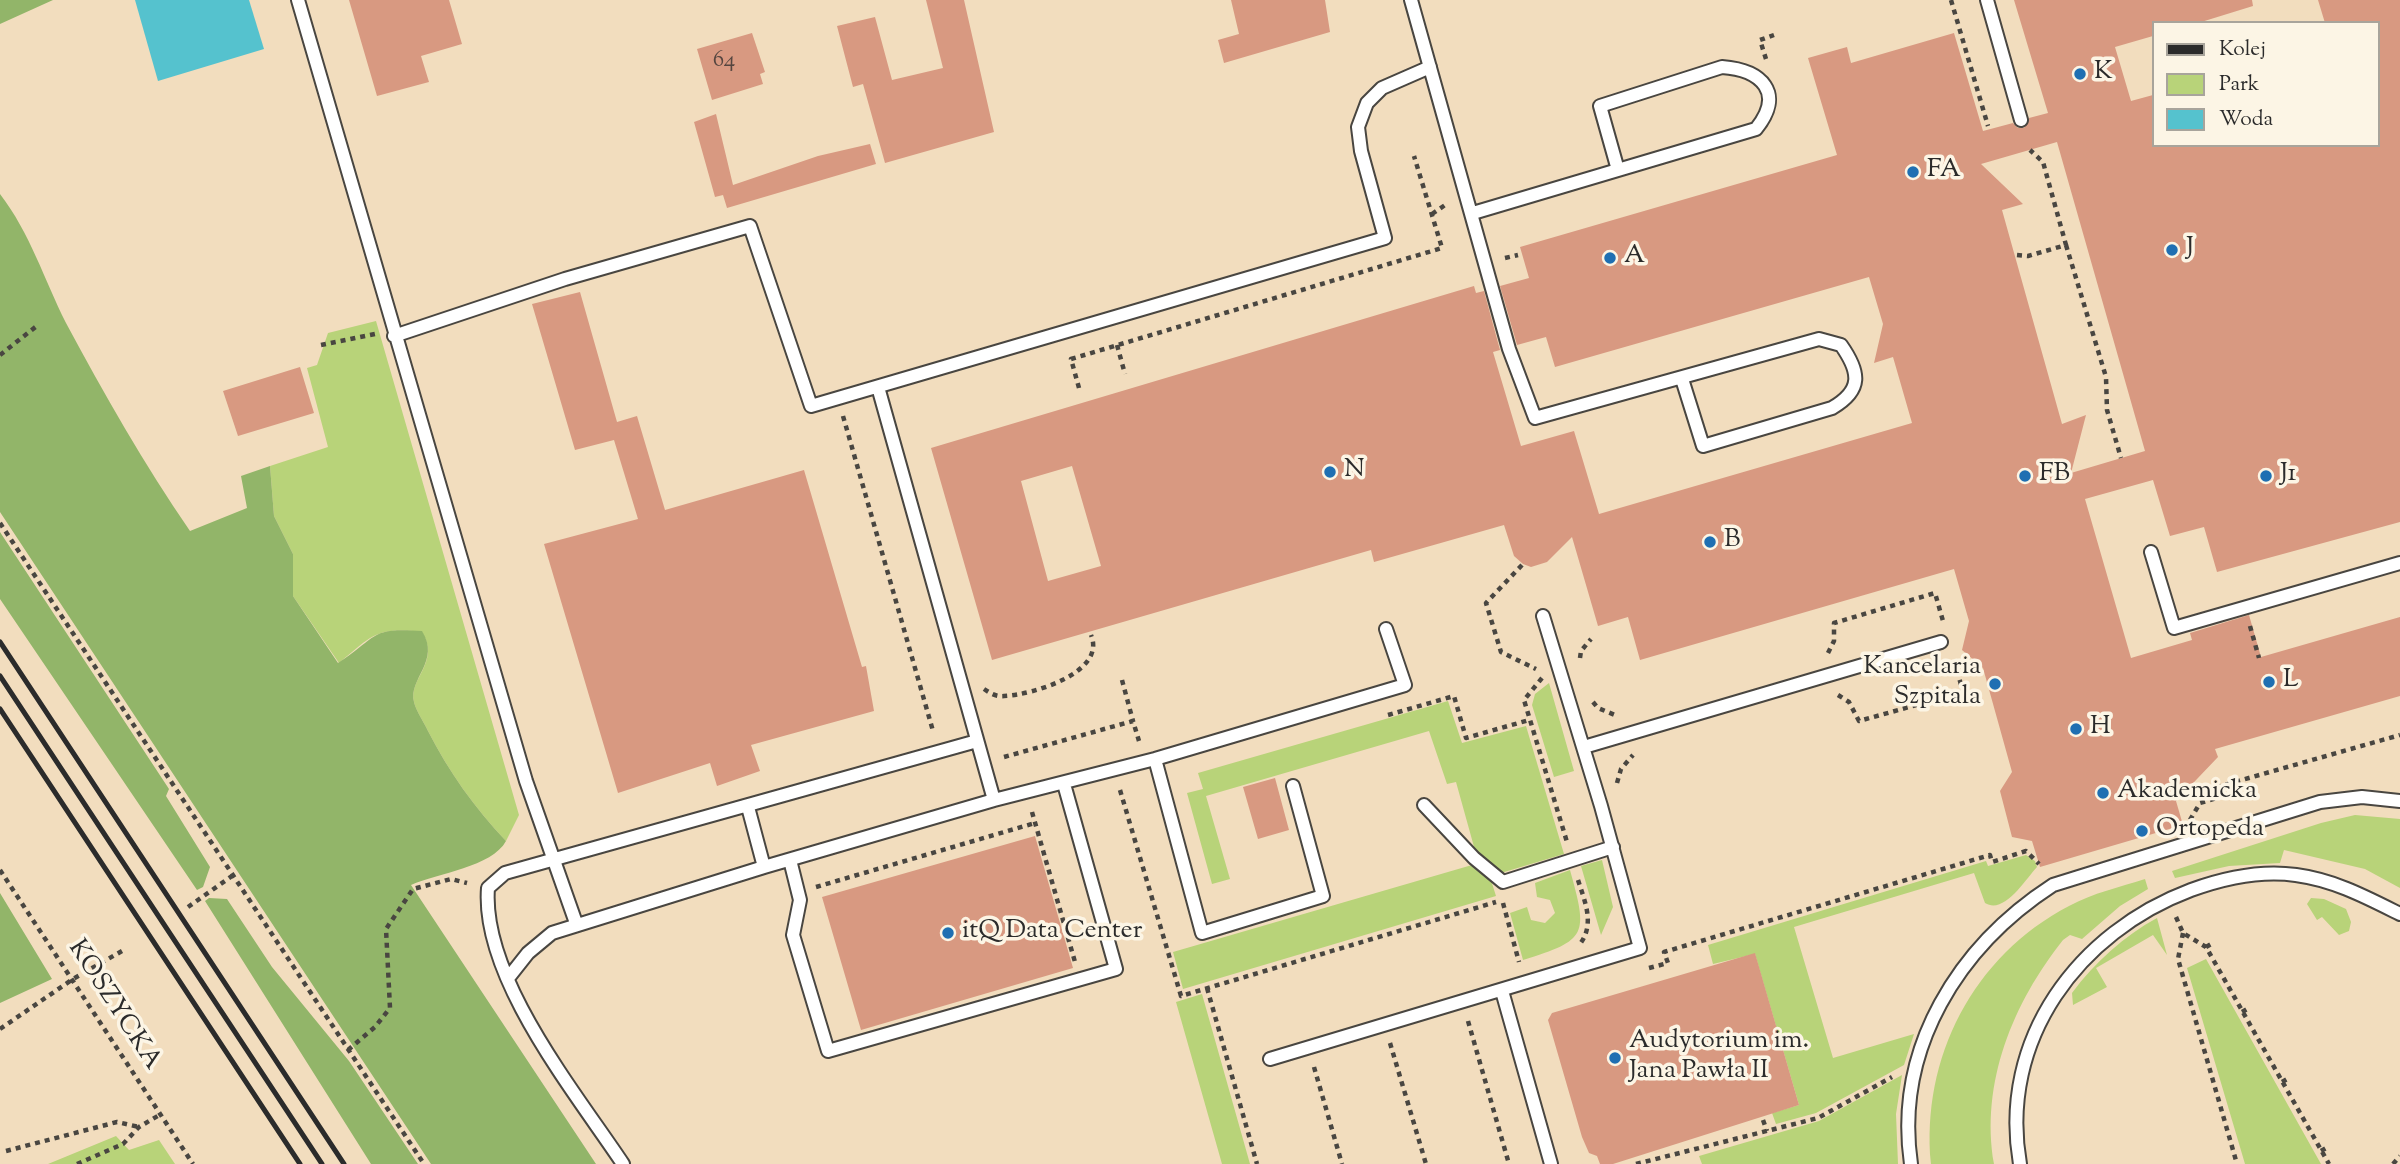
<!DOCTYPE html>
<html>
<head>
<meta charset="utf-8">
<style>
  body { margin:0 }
  #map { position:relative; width:2400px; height:1164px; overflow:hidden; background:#f2ddbe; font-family:"Sorts Mill Goudy",serif }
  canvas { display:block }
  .legend { position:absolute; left:2152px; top:21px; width:228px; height:126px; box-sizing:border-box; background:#fcf5e5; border:2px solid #a8a49b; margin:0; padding:9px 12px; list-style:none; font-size:21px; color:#2b2b2b }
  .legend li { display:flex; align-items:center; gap:14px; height:35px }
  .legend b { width:35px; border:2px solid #a8a49b }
</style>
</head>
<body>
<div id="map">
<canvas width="2400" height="1164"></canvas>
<ul class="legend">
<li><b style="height:9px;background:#2b2b2b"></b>Kolej</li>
<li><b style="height:19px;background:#b8d379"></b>Park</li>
<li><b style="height:19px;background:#55c2ce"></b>Woda</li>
</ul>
</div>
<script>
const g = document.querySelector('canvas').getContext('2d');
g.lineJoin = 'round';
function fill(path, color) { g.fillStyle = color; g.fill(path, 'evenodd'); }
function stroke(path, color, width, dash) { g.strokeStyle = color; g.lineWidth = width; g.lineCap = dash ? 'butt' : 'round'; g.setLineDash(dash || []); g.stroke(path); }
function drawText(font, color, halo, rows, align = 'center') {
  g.font = font + ' "Sorts Mill Goudy",serif'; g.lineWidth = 7; g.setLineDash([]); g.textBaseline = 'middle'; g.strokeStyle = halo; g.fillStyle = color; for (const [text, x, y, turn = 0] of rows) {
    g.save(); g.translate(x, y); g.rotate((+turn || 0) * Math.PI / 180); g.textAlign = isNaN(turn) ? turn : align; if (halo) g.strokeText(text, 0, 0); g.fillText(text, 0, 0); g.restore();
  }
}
fill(new Path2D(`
  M 376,321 L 519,815 L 506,841 C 474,807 449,772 428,731 C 424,722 416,711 414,702 C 408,679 441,662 422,632 C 376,627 373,635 339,663 L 293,596 L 293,554 L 274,516 L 270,466 L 328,447 L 307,368 L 317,365 L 328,333 Z
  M 1549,683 L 1574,771 L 1554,777 L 1532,705 L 1535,694 Z
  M 1448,701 L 1462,743 L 1526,726 L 1564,854 L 1501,873 L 1476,854 L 1456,782 L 1447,784 L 1429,731 L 1206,796 L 1230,879 L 1212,884 L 1187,793 L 1203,789 L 1198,773 Z
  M 2355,815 L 2400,819 L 2400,888 L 2365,869 L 2284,850 L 2280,863 L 2229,866 L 2175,878 L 2172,871 L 2321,823 Z
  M 2026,855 L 2035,861 L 2037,867 C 2025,880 2004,915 1985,903 L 1974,873 L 1794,927 L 1833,1058 L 1914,1034 L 1904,1065 L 1816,1113 L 1776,1124 L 1772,1113 L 1799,1105 L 1755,954 L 1713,964 L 1708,945 L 1986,861 L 1988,866 Z
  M 1602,860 L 1613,907 L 1601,935 L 1581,866 Z
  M 1472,865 L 1490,877 L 1496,896 L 1183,989 L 1173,952 Z
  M 1570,870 C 1588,935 1588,940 1523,960 L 1510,913 L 1527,907 L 1531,920 L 1545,923 L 1555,913 L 1550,900 L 1537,897 L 1535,883 Z
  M 2145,879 L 2148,889 L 2120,906 L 2082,939 L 2070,935 L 2063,940 C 2013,1003 1980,1083 1994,1164 L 1931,1164 C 1921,1058 1973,956 2069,906 C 2093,893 2120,887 2145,879 Z
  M 2311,898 L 2324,899 L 2346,909 L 2351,922 L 2349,931 L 2339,935 L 2322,917 L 2317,920 L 2307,904 Z
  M 2157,918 L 2167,955 L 2153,935 L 2096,968 L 2107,987 L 2073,1005 L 2072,993 C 2095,962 2124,936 2157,918 Z
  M 2206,959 L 2321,1164 L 2245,1164 L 2187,968 Z
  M 1202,994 L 1250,1164 L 1222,1164 L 1176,1002 Z
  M 1902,1075 L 1896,1114 L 1898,1164 L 1702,1164 L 1699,1156 L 1819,1121 Z
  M 116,1136 L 129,1150 L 159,1140 L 175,1164 L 48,1164 Z`), '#b8d379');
fill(new Path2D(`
  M 0,0 L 53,0 L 0,24 Z
  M 0,194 C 30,233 44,279 66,323 C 104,394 144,464 190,531 L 247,508 L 241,476 L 270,466 L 274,516 L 293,554 L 293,596 L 338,663 C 378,637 369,627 422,631 C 441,661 408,679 414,702 C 416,711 424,722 428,731 C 449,772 474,807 506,841 C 492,867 438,873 411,885 L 596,1164 L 431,1164 L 0,512 Z
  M 0,532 L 169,789 L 166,796 L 210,867 L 203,887 L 197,890 L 0,599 Z
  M 0,893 L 52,979 L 0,1003 Z
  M 209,898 L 227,899 L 272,967 L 349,1061 L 418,1164 L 371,1164 L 205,901 Z`), '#92b569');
fill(new Path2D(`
  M 135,0 L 249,0 L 264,49 L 158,81 Z`), '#55c2ce');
fill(new Path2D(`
  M 349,0 L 449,0 L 462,44 L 421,56 L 429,82 L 377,96 Z
  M 926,0 L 964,0 L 994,132 L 885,163 L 863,84 L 853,87 L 837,26 L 875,17 L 892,80 L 943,68 Z
  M 1231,0 L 1325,0 L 1330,32 L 1224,63 L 1218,40 L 1239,34 Z
  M 2014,0 L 2252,0 L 2253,6 L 2198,23 L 2153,23 L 2153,36 L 2115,47 L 2131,101 L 2153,95 L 2153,145 L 2377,145 L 2377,23 L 2325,23 L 2318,0 L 2400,0 L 2400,522 L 2217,572 L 2204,527 L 2170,536 L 2153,480 L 2085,499 L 2131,658 L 2192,640 L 2190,633 L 2249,615 L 2261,657 L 2400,617 L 2400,696 L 2215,749 L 2218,757 L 2176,801 L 2183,825 L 2040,867 L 2032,841 L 2012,837 L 2000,791 L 2012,772 L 1983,668 L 1962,650 L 1969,621 L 1954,569 L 1640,660 L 1628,617 L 1598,626 L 1572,537 L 1547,562 L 1531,567 L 1523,564 L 1514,556 L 1504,525 L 1374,562 L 1371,550 L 992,660 L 931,448 L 1474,286 L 1476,293 L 1484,291 L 1500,350 L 1493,352 L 1521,446 L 1574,431 L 1599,514 L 1912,423 L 1893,357 L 1874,363 L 1883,324 L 1869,277 L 1555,367 L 1546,337 L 1517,345 L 1500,286 L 1529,278 L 1520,247 L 1837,155 L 1808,58 L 1847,47 L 1851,63 L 1954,33 L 1983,131 L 2013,123 L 2018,128 L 2024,128 L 2029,118 L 2048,113 ZM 2057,142 L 2145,451 L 2071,473 L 2086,415 L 2062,424 L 2002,210 L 2023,204 L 1981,164 ZM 1072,466 L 1101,566 L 1048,581 L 1021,481 Z
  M 752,33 L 765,72 L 760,74 L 763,84 L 712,100 L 697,49 Z
  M 716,114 L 733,185 L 818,156 L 870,144 L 876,164 L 727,208 L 723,195 L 715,197 L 694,122 Z
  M 580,292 L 617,422 L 637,416 L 665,510 L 804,470 L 862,667 L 866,666 L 874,711 L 751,745 L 760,771 L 717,786 L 710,763 L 618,793 L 544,544 L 638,519 L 614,440 L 575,450 L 532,304 Z
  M 300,367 L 314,413 L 238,436 L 223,391 Z
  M 1275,778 L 1289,830 L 1258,839 L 1243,787 Z
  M 1035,836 L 1073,968 L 861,1030 L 822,897 Z
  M 1755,953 L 1799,1105 L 1613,1164 L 1600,1164 L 1597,1156 L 1589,1153 L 1582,1137 L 1548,1020 L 1552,1013 Z`), '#d89981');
const service = new Path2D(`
  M 298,0 L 526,781 L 576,923
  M 1411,0 L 1509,349 L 1535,418 L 1819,339 L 1841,345 C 1860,372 1863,390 1832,408 L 1703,446 L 1682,379
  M 1987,0 L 2021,120
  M 1473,213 L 1756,129 C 1785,93 1762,70 1722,67 L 1600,106 L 1618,170
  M 394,336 L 565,279 L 750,226 L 811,406 L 1385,238 L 1361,151 L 1358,127 L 1367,103 L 1382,88 L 1430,67
  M 878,387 L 994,800 L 1155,759 L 1405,685 L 1386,629
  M 2151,552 L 2174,628 L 2400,563
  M 1584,747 L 1941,642
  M 1155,759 L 1202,933 L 1323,896 L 1293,786
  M 1424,805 L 1474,858 L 1503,882 L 1613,847
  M 790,860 L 800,900 L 793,935 L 828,1051 L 1116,969 L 1064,784
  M 764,867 L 994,800
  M 509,977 L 528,953 L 552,933 L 764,867 L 748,807
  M 1502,991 L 1551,1164
  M 1270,1059 L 1640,948 L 1601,806 L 1543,616
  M 623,1164 C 575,1092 481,977 488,888 L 505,873 L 977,741
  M 1911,1164 C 1894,1048 1959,946 2053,885 L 2320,802 L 2362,797 L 2400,801
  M 2020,1164 C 1998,1039 2079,932 2191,890 C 2224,878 2261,870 2296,875 C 2334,880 2366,897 2400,914`);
stroke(service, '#494641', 16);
stroke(new Path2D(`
  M 1951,0 L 1988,126
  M 1766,59 L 1760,40 L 1774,35
  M 1432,214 L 1448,203
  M 2066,245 L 2106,377 L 2107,410 L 2121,458
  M 2017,255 L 2028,256 L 2066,245 L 2043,162 L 2030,150
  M 1505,258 L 1518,255
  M 321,345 L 375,334
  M 1117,345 L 1125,374
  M 0,355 L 38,325
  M 1079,388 L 1071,359 L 1442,248 L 1414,156
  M 843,416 L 933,731
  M 0,523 L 424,1164
  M 1522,565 L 1486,603 L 1501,652 L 1536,669
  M 2250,626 L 2259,658
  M 1828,653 L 1834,641 L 1834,623 L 1935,593 L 1943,621
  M 1580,658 L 1581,651 L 1591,639
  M 1542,678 L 1524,700 L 1567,842
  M 1122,680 L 1133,721
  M 984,689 C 990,693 996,697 1004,696 C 1031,695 1107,673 1091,635
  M 1838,695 L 1849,702 L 1859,721 L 1963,692 L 1953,656
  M 1593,702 L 1598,708 L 1615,715
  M 1388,715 L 1454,696 L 1466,738 L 1529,720
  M 1004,757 L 1133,721 L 1139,741
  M 1617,783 L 1621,769 L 1633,755
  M 1120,790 L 1181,996 L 1496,902
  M 1032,812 L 1075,962
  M 2190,820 L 2200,803 L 2220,797 L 2217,787 L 2400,735
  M 0,870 L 193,1164
  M 1578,880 C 1585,902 1595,924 1580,944
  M 816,887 L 1035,823
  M 1503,903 L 1519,962
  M 188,907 L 232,876
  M 2176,917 L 2183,933 L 2206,947 L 2329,1164
  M 2183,933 L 2178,959 L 2237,1164
  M 2206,947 L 2213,943
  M 1649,968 L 1668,963 L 1664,952 L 1990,855 L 1992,862 L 2026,851 L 2039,864
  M 1207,988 L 1257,1164
  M 2242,1012 L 2249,1008
  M 1468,1021 L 1509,1164
  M 0,1029 L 73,979 L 122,951
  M 1390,1043 L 1426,1164
  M 348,1050 L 375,1027 L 390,1008 L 386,929 L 413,889 L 451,879 L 467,883
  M 1314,1067 L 1342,1164
  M 2282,1082 L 2289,1078
  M 1763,1120 L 1767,1131
  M 6,1151 L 117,1122 L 139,1127
  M 2321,1151 L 2328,1147
  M 77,1164 L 123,1144 L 139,1127 L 161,1114
  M 1636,1164 L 1818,1118 L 1892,1077
  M 2393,1164 L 2400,1156`), '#494641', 4.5, [5, 5]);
stroke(service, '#fff', 12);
stroke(new Path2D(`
  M 0,642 L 344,1164
  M 0,676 L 322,1164
  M 0,709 L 300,1164`), '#2b2b2b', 5);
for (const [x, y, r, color] of [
  [2080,74,7,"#1f6fb2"],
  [1913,172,7,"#1f6fb2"],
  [2172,250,7,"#1f6fb2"],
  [1610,258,7,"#1f6fb2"],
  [1330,472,7,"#1f6fb2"],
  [2025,476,7,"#1f6fb2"],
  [2266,476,7,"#1f6fb2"],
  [1710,542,7,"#1f6fb2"],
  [2269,682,7,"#1f6fb2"],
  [1995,684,7,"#1f6fb2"],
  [2076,729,7,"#1f6fb2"],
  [2103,793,7,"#1f6fb2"],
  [2142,831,7,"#1f6fb2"],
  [948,933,7,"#1f6fb2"],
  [1615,1058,7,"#1f6fb2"]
]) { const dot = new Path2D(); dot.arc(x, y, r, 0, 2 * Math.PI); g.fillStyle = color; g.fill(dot); stroke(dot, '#fcf5e5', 2.5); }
drawText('23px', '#564640', null, [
  ["64",724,62]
]);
drawText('26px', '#2b2b2b', '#fcf5e5', [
  ["K",2094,74],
  ["FA",1927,172],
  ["J",2186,250],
  ["A",1624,258],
  ["N",1344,472],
  ["FB",2039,476],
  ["J1",2280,476],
  ["B",1724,542],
  ["Kancelaria",1981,669,"right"],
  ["Szpitala",1981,699,"right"],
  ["L",2283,682],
  ["H",2090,729],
  ["Akademicka",2117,793],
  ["Ortopeda",2156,831],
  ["itQ Data Center",962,933],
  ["Audytorium im.",1629,1043],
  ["Jana Pawła II",1629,1073]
], 'left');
drawText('26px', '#2b2b2b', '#fcf5e5', [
  ["KOSZYCKA",113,1006,57]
]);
</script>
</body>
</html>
